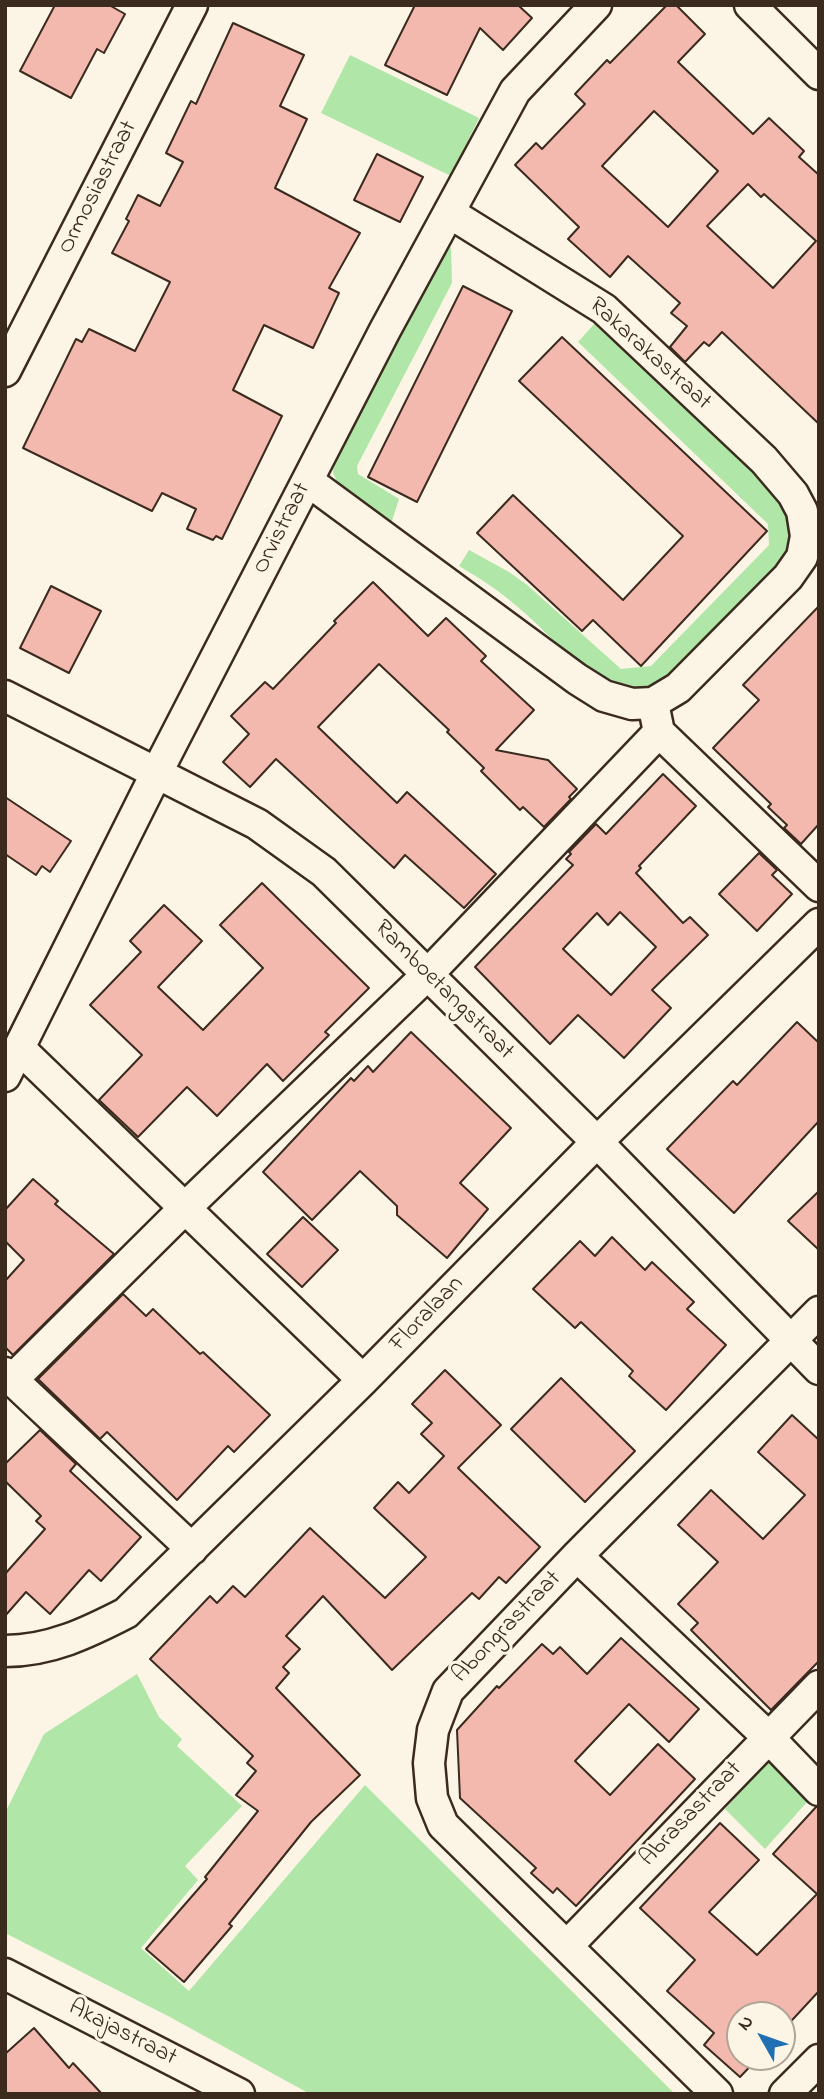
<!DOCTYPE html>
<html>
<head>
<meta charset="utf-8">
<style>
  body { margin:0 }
  #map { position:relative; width:824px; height:2099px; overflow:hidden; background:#fcf5e5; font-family:"Indie Flower",sans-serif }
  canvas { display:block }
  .frame { position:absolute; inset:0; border:7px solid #3b2a1e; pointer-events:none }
  .north { position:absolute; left:726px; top:2001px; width:70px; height:70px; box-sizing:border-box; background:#fcf5e5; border:2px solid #afa495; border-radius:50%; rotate:310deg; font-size:19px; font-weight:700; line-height:28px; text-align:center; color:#3b2a1e }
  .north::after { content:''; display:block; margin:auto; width:24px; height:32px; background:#1f6fb2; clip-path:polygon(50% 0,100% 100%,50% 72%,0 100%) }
</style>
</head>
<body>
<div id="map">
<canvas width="824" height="2099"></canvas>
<div class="frame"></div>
<div class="north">N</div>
</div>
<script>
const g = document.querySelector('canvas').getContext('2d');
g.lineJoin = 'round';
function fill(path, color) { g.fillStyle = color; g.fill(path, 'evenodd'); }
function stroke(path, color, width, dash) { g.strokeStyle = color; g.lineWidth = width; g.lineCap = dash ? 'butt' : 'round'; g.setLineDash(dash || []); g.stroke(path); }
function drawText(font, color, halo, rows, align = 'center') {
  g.font = font + ' "Indie Flower",sans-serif'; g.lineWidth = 6; g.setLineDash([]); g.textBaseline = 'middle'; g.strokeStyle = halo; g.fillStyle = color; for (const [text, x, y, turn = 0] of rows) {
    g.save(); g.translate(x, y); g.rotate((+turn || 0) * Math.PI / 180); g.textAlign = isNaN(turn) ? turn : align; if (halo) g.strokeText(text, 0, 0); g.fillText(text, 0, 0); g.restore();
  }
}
fill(new Path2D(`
  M 350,55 L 479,118 L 451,176 L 321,113 Z
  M 451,247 L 452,283 L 357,466 L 358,474 L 399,499 L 391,524 L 339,485 L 333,473 L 334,458 L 440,256 Z
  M 596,322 L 610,331 L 763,481 C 776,497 796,518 792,541 C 788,564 674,681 650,689 C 645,691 635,690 629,689 C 585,682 553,636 520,609 C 501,592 481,579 459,566 L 469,550 L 509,572 L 526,584 L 621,669 L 651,666 L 769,545 L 768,524 L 578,342 Z
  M 137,1674 L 159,1717 L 182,1739 L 177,1746 L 242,1806 L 185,1866 L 198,1880 L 141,1948 L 189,1991 L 365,1785 L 675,2094 L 310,2094 L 168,2016 L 5,1933 L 5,1813 L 44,1734 Z
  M 767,1760 L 808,1801 L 765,1849 L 725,1809 Z`), '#b0e6a8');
const building = new Path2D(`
  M 55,5 L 109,5 L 125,14 L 104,53 L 97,49 L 71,98 L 20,71 Z
  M 415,5 L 518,5 L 532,18 L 503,50 L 480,28 L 447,95 L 385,65 Z
  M 667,5 L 676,5 L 705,34 L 678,62 L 753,134 L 769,118 L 804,151 L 799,157 L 819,175 L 819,424 L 722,332 L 709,346 L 704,342 L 685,362 L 670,347 L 687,326 L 671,313 L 680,303 L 628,256 L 610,277 L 568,239 L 579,227 L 515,165 L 536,143 L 542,149 L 585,104 L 575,94 L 607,60 L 610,63 ZM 654,111 L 718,171 L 668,227 L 602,166 ZM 748,184 L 761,197 L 764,194 L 816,241 L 773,288 L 707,226 Z
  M 233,23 L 304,55 L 280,106 L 307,119 L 275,188 L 360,233 L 329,288 L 339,293 L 313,348 L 264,325 L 233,390 L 282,416 L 222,539 L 216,536 L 213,540 L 187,529 L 196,509 L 162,493 L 152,511 L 23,448 L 76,339 L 82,342 L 89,329 L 135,351 L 170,282 L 112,253 L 129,221 L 126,219 L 138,195 L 160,206 L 183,162 L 166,153 L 191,101 L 196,104 Z
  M 377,154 L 423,177 L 400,222 L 354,200 Z
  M 463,286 L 512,311 L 417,502 L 368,477 Z
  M 562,337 L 767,531 L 641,666 L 593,620 L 582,631 L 477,533 L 513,495 L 623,600 L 683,536 L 519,381 Z
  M 373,582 L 428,636 L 446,618 L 486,656 L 481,661 L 534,710 L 496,750 L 548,760 L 577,789 L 569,797 L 571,799 L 544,827 L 523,807 L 520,810 L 481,771 L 484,768 L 447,732 L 449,730 L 379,664 L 318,727 L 397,803 L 407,792 L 496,874 L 464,908 L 405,855 L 394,868 L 276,759 L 250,787 L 223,762 L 249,734 L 231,716 L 265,682 L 273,689 L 336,623 L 334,621 Z
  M 51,586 L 101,611 L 69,673 L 20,648 Z
  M 819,606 L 819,824 L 801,844 L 784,828 L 787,825 L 768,807 L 771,804 L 713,748 L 759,700 L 743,685 Z
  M 663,774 L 696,806 L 639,866 L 641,868 L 636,873 L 683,923 L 690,917 L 708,935 L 652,990 L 671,1008 L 624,1058 L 578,1015 L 550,1044 L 475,967 L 573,865 L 566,859 L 571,854 L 569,852 L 596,824 L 606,834 ZM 620,912 L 656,947 L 611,995 L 563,949 L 597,913 L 608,925 Z
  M 5,797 L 71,841 L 50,872 L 42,866 L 36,875 L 5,854 Z
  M 759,853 L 777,870 L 772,875 L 792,894 L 757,931 L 719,894 Z
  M 262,883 L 369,988 L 325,1032 L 329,1035 L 283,1081 L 267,1064 L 217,1116 L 187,1087 L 138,1137 L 99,1100 L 142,1055 L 90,1005 L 141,952 L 130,941 L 164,905 L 202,941 L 158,987 L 203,1030 L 263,968 L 220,925 Z
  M 797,1022 L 819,1043 L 819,1121 L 734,1213 L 667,1149 L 733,1081 L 737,1085 Z
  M 411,1032 L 511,1128 L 460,1183 L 488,1209 L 447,1258 L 397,1215 L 397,1206 L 360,1171 L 312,1220 L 263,1172 L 351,1078 L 354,1081 L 368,1066 L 373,1072 Z
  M 33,1179 L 58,1201 L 55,1204 L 114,1254 L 13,1355 L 5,1347 L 5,1281 L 24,1260 L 5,1241 L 5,1210 Z
  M 819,1191 L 819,1250 L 788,1221 Z
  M 303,1217 L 338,1250 L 302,1287 L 267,1254 Z
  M 612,1237 L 645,1270 L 652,1262 L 694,1302 L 687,1309 L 726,1345 L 666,1410 L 629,1376 L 633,1371 L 581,1322 L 575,1328 L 533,1289 L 580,1241 L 595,1256 Z
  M 123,1294 L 146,1316 L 153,1309 L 200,1354 L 203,1352 L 270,1415 L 234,1452 L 228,1446 L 177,1500 L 107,1432 L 100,1439 L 38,1379 Z
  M 445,1370 L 501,1425 L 458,1468 L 540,1547 L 506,1583 L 499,1577 L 479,1599 L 472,1593 L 392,1670 L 323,1596 L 286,1636 L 300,1649 L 283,1667 L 289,1673 L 276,1688 L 360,1775 L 311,1822 L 229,1924 L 232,1926 L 184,1982 L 146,1949 L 207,1879 L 205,1877 L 258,1811 L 236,1795 L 256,1771 L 247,1763 L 253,1756 L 150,1659 L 210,1596 L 217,1603 L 233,1586 L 245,1597 L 310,1528 L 385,1598 L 426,1557 L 374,1508 L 398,1482 L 409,1493 L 444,1456 L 421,1434 L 432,1423 L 412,1404 Z
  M 561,1378 L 635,1451 L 585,1502 L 511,1429 Z
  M 792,1415 L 819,1440 L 819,1661 L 771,1710 L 691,1630 L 698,1623 L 678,1604 L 718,1562 L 678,1525 L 711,1490 L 763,1539 L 805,1495 L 758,1452 Z
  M 40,1430 L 76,1464 L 70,1471 L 141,1537 L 101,1581 L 89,1570 L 50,1614 L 26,1592 L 5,1616 L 5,1574 L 45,1529 L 36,1521 L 41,1516 L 5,1481 L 5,1464 Z
  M 621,1638 L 699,1709 L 669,1742 L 629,1704 L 575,1761 L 610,1795 L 658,1744 L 695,1779 L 576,1906 L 557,1888 L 553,1893 L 531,1873 L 536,1868 L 460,1798 L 457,1730 L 497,1686 L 499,1688 L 542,1644 L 553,1654 L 560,1647 L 587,1674 Z
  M 816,1807 L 819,1807 L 819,1991 L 782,2031 L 782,2015 L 740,2015 L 740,2057 L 759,2057 L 740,2077 L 704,2045 L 714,2033 L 667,1991 L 695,1960 L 640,1908 L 720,1823 L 759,1860 L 709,1912 L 757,1955 L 817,1894 L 773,1854 Z
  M 34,2028 L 69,2068 L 73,2063 L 102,2094 L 5,2094 L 5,2054 Z`);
fill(building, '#f4b9ae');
stroke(building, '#3b2a1e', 2);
const street = new Path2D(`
  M 750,5 L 819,74
  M 5,371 L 192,5
  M 308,481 L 577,679 L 604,696 L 632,704 L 653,703 L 678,688 L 788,577 L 802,557 L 806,536 L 802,511 L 793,494 L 764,460 L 604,309 L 450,213
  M 5,696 L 257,824 L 324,872 L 597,1142 L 819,1369
  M 659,732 L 819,886
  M 19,1048 L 363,1380
  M 5,1076 L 157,772 L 385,330 L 515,91 L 596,5
  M 5,1373 L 192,1549
  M 12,1380 L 185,1208 L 427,975 L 659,732 L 653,703
  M 577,1556 L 768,1737 L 819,1790
  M 5,1651 C 50,1651 87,1633 126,1613 L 363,1380 L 597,1142 L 819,924
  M 567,1946 L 819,1686
  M 5,1974 L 239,2094
  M 717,2094 L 443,1825 L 432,1798 L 429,1763 L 433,1730 L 448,1691 L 577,1556 L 819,1312
  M 785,2094 L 819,2060`);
stroke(street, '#3b2a1e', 35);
stroke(street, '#fcf5e5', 30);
drawText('24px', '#3b2a1e', '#fcf5e5', [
  ["Ormosiastraat",99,188,-63],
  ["Rakarakastraat",649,355,42],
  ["Orvistraat",283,529,-63],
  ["Ramboetangstraat",443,991,45],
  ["Floralaan",428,1315,-46],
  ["Abongrastraat",508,1628,-46],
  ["Abrasastraat",692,1815,-46],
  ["Akajastraat",122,2034,27]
]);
</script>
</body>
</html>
